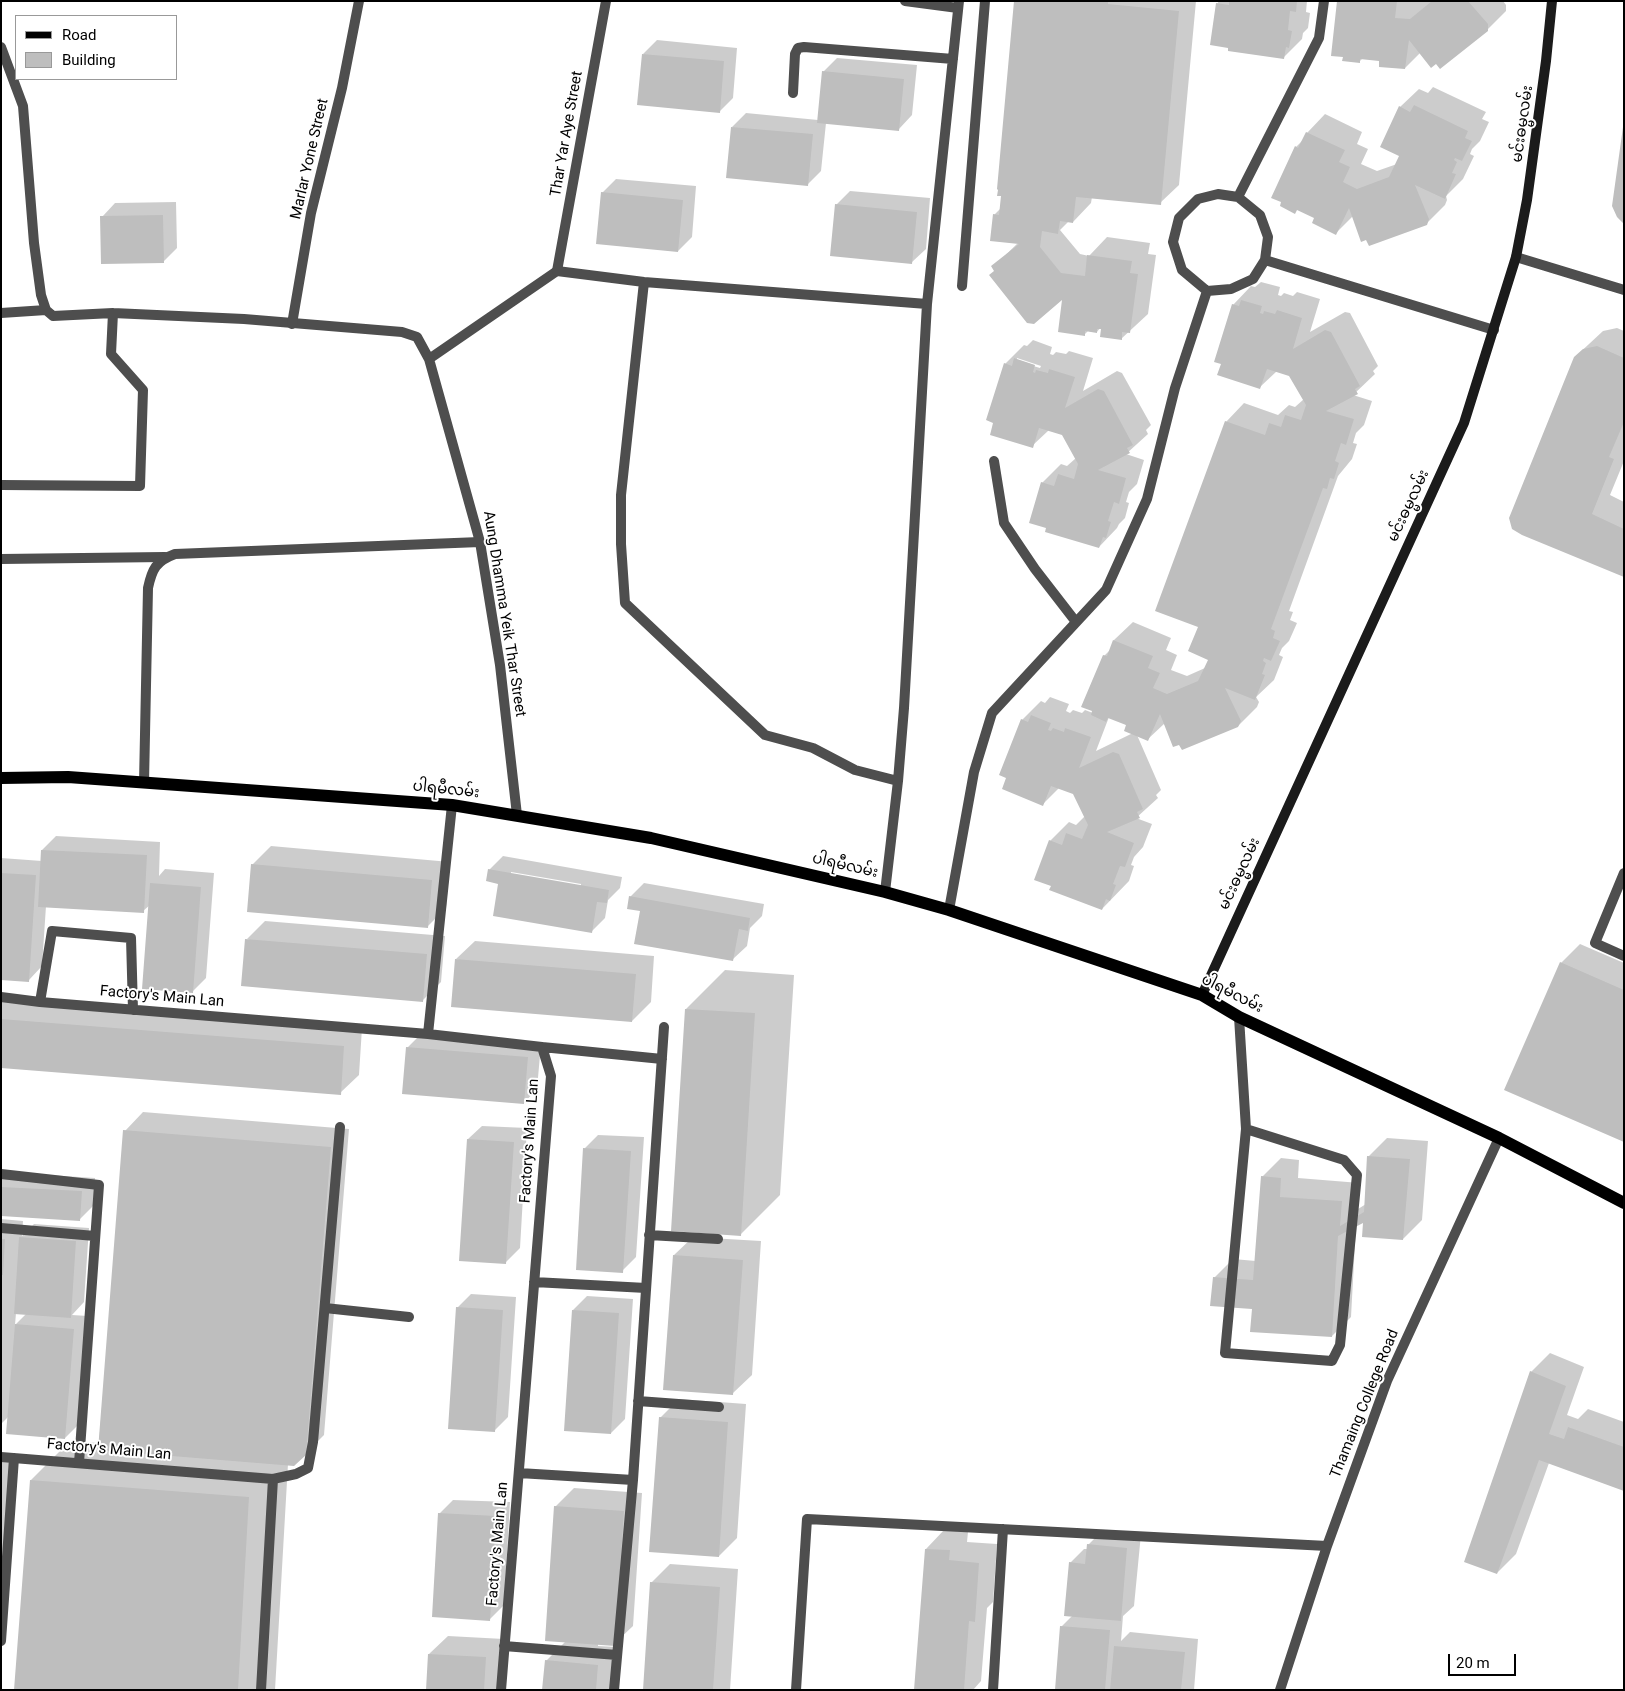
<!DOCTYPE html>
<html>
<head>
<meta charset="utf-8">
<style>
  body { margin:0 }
  #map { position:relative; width:1625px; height:1691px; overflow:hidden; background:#fff; font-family:Roboto,sans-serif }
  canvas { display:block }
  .frame { position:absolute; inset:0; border:2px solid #000; pointer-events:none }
  .legend { position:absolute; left:15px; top:15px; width:162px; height:65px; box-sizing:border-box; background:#fff; border:1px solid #999; margin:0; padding:6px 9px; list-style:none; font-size:15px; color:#000 }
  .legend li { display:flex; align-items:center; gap:10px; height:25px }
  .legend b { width:25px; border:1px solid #999 }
  .scale { position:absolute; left:1448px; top:1654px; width:68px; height:22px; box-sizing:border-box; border:2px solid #000; border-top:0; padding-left:6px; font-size:15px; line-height:18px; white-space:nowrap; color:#000; -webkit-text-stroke:4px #fff; paint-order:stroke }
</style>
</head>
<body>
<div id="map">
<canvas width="1625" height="1691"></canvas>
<div class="frame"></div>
<ul class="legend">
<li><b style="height:6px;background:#000"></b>Road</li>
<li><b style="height:14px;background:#bebebe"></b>Building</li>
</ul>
<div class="scale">20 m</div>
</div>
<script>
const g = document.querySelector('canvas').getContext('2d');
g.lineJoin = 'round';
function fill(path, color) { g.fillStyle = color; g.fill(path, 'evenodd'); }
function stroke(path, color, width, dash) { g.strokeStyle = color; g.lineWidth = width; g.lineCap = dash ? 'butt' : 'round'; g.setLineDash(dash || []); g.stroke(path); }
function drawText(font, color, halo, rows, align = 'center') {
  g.font = font + ' Roboto,"Noto Sans Myanmar",sans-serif'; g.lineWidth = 4; g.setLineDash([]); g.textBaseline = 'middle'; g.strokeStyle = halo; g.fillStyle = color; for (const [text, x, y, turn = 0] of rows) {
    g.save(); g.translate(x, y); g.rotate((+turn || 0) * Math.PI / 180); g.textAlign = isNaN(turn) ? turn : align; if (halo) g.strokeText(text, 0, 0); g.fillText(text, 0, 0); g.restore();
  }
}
fill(new Path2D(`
  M 1015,1 L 1196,1 L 1179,185 L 1160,203 L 1092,197 L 1091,203 L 1073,222 L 1069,221 L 1060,230 L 1080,254 L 1089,256 L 1107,237 L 1150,243 L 1148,254 L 1156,255 L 1148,314 L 1121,339 L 1100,328 L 1097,332 L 1088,331 L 1084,335 L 1064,297 L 995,271 L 993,267 L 1018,243 L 994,215 L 1001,208 L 1002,195 L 998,195 L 998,189 Z
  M 1219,1 L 1307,1 L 1306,12 L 1310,13 L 1308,28 L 1303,33 L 1302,39 L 1283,58 L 1217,4 Z
  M 1339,1 L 1503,1 L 1506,5 L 1506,11 L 1487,30 L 1436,62 L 1420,53 L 1405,68 L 1381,60 L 1363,58 L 1359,62 Z
  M 657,40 L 737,48 L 733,98 L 719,112 L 643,54 Z
  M 837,58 L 917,65 L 912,115 L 899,129 L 826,123 L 821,171 L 807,185 L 732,127 L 746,113 L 818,120 L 823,72 Z
  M 1433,87 L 1486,112 L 1482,119 L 1489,122 L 1480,141 L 1472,149 L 1470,154 L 1474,156 L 1463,179 L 1446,196 L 1447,200 L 1445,205 L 1426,224 L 1353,216 L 1336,233 L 1316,218 L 1298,209 L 1296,147 L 1304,139 L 1307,133 L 1325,114 L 1362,132 L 1357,144 L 1368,149 L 1361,164 L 1377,171 L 1397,164 L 1400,155 L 1400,107 L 1419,89 L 1428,93 Z
  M 616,179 L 696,186 L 692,237 L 678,251 L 602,193 Z
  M 850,191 L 930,198 L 926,249 L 912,262 L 836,205 Z
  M 176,202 L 177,248 L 163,262 L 102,217 L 115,203 Z
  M 1261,282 L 1280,287 L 1278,295 L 1281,296 L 1284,293 L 1293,296 L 1297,292 L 1320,299 L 1310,332 L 1345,312 L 1350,313 L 1378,366 L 1373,371 L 1375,374 L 1353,395 L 1372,401 L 1364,425 L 1356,433 L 1353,443 L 1357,444 L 1352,459 L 1338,476 L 1289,611 L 1293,612 L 1290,620 L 1297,623 L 1289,641 L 1282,648 L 1279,655 L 1283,657 L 1274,680 L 1256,697 L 1259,702 L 1257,707 L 1238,726 L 1165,723 L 1148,739 L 1137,735 L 1161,790 L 1156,795 L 1158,798 L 1136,818 L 1152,824 L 1143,847 L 1134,857 L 1131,865 L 1134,866 L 1129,881 L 1102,909 L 1052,886 L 1050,841 L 1069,822 L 1076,825 L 1085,816 L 1074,793 L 1059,788 L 1043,804 L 1022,720 L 1041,701 L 1045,703 L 1050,697 L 1069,704 L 1066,711 L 1070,713 L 1073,710 L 1082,713 L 1085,710 L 1093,713 L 1104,656 L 1111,649 L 1114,640 L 1133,622 L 1171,638 L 1166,650 L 1177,655 L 1171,670 L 1187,676 L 1205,668 L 1209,659 L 1200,626 L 1226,422 L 1244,403 L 1278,415 L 1289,405 L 1295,407 L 1304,399 L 1290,375 L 1277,371 L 1260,387 L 1222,363 L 1233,305 L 1251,286 L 1255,287 ZM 1109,717 L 1127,725 L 1133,733 L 1096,751 Z
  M 1617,328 L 1624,331 L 1624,461 L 1610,495 L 1624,502 L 1624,575 L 1522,534 L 1575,357 L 1603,331 Z
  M 1033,340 L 1052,347 L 1050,354 L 1053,355 L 1056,352 L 1066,354 L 1069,351 L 1093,358 L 1083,391 L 1117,371 L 1122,373 L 1151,425 L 1146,430 L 1148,434 L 1126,454 L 1144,460 L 1137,484 L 1129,492 L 1126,502 L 1129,503 L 1125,518 L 1119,524 L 1117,528 L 1099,547 L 1042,483 L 1061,464 L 1067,466 L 1076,458 L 1062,434 L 1049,430 L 1032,446 L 1005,364 L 1024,345 L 1027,346 ZM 1017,358 L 1041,366 L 1040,368 L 1017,361 Z
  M 56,836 L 160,842 L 159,876 L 165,869 L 214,873 L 206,978 L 192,992 L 150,905 L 143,911 L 46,906 L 42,966 L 29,980 L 1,979 L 1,858 L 42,861 L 42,850 Z
  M 271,846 L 450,862 L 446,908 L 428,926 L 252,865 Z
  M 503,856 L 622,877 L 620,888 L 608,900 L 605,918 L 591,932 L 500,883 L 489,870 ZM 511,872 L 581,884 L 581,887 L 511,874 Z
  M 644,883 L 764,904 L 762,916 L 750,928 L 747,946 L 733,959 L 641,910 L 630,897 Z
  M 265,921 L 445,936 L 441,982 L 422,1001 L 247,939 Z
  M 475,941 L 654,956 L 651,1002 L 632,1021 L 456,959 Z
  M 1580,944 L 1624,963 L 1624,1141 L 1561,963 Z
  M 725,970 L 794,975 L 780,1195 L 740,1235 L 686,1009 Z
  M 1,999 L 362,1028 L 359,1075 L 340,1093 L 1,1067 Z
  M 421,1034 L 541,1044 L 537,1089 L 524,1103 L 407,1048 Z
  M 143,1112 L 349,1129 L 324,1435 L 294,1465 L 288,1464 L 275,1690 L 15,1690 L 31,1480 L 70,1441 L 99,1443 L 125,1131 Z
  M 482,1126 L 527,1128 L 520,1248 L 506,1262 L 468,1139 Z
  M 598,1135 L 644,1137 L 636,1257 L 622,1271 L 585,1148 Z
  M 1387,1138 L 1428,1141 L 1422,1220 L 1403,1239 L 1364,1221 L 1356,1225 L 1351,1317 L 1332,1336 L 1254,1308 L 1214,1278 L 1233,1259 L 1256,1261 L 1262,1177 L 1281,1158 L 1299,1160 L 1298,1178 L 1360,1183 L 1358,1209 L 1366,1204 L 1368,1157 Z
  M 2,1172 L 95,1178 L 94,1205 L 80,1219 L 1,1214 Z
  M 1,1219 L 23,1221 L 22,1236 L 34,1224 L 89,1228 L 84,1302 L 72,1315 L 88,1316 L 79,1424 L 65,1438 L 8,1417 L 1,1424 ZM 16,1313 L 27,1313 L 15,1325 Z
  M 693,1237 L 761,1241 L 752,1375 L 733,1393 L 674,1255 Z
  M 471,1294 L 516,1297 L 508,1417 L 494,1431 L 457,1308 Z
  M 587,1296 L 633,1299 L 625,1419 L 611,1433 L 573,1310 Z
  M 1550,1353 L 1584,1367 L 1567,1415 L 1578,1419 L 1588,1409 L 1624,1422 L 1624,1490 L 1549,1463 L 1516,1554 L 1497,1573 L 1531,1372 Z
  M 679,1399 L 746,1404 L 737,1538 L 719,1556 L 660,1418 Z
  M 1,1459 L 10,1460 L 1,1574 Z
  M 574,1488 L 642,1493 L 633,1626 L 614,1644 L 598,1643 L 598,1646 L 616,1647 L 612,1690 L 543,1690 L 546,1661 L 566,1641 L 555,1507 Z
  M 453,1500 L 510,1502 L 504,1605 L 490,1619 L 439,1514 Z
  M 944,1530 L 968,1532 L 967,1542 L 997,1544 L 993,1602 L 987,1608 L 981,1681 L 973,1690 L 915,1690 L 926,1549 Z
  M 1102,1531 L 1141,1534 L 1134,1606 L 1123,1616 L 1121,1641 L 1130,1632 L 1198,1639 L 1194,1690 L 1056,1690 L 1061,1627 L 1073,1615 L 1070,1563 L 1084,1549 L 1088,1549 L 1088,1545 Z
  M 670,1564 L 738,1569 L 730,1690 L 644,1690 L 651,1583 Z
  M 448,1636 L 504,1639 L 501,1690 L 427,1690 L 429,1654 Z`), '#0003');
fill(new Path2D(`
  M 1014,1 L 1108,1 L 1108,4 L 1179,11 L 1161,205 L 1076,197 L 1073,223 L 1060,221 L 1058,234 L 1042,231 L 1040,247 L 1061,273 L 1085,276 L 1087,255 L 1132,261 L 1130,273 L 1138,274 L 1130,333 L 1122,332 L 1122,340 L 1100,337 L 1101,329 L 1097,329 L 1097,333 L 1085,331 L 1085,336 L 1058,332 L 1062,300 L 1034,324 L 1027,323 L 989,275 L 994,271 L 991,266 L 1019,244 L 990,241 L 993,214 L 999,215 L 1001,196 L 997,196 L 998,190 L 997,189 Z
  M 1229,1 L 1297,1 L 1296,12 L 1290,11 L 1288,30 L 1292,31 L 1289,48 L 1286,47 L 1284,59 L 1228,51 L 1228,48 L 1210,45 L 1216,3 L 1229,5 Z
  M 1337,1 L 1397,1 L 1395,18 L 1410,19 L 1432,1 L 1468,1 L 1488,24 L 1488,31 L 1440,69 L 1436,64 L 1431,68 L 1409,40 L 1405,69 L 1379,67 L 1379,61 L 1360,59 L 1360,63 L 1342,61 L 1343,57 L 1331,56 Z
  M 642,54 L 724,61 L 720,113 L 637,105 Z
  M 822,71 L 904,79 L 899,131 L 817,123 Z
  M 1414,105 L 1468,131 L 1465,138 L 1472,141 L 1462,161 L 1455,158 L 1454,160 L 1457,162 L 1452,173 L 1456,174 L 1445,199 L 1415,185 L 1429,219 L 1427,225 L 1369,246 L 1366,240 L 1361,242 L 1349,208 L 1336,235 L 1312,223 L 1314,218 L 1297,210 L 1295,214 L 1280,206 L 1281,202 L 1271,198 L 1295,146 L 1298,148 L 1306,132 L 1345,150 L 1339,162 L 1350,167 L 1343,182 L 1357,189 L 1389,177 L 1399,156 L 1380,147 L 1399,106 L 1410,112 Z
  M 731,127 L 813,134 L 808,186 L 726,178 Z
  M 1623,127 L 1624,128 L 1624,224 L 1617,217 L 1612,206 Z
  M 601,192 L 683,200 L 678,252 L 596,244 Z
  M 835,204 L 917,212 L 912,264 L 830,256 Z
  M 163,215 L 164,263 L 101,264 L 100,216 Z
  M 1241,300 L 1262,306 L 1260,313 L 1263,314 L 1264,311 L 1275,314 L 1277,310 L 1302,318 L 1293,349 L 1325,330 L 1331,332 L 1360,386 L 1355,389 L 1358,394 L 1326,411 L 1354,419 L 1346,445 L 1341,443 L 1335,461 L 1339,463 L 1334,479 L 1330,478 L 1327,489 L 1323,488 L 1271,629 L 1275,631 L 1273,638 L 1280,641 L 1271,661 L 1264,658 L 1263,661 L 1266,663 L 1262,674 L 1265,675 L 1255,700 L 1225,688 L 1241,721 L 1238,727 L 1182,750 L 1179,745 L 1173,747 L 1160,714 L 1148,741 L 1124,731 L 1126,725 L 1108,718 L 1106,722 L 1091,715 L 1092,711 L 1081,707 L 1103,655 L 1107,656 L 1113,640 L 1153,656 L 1148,668 L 1160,673 L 1153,688 L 1167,694 L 1198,681 L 1208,660 L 1188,651 L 1198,627 L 1155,611 L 1225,421 L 1265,435 L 1269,423 L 1281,427 L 1285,415 L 1301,420 L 1306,405 L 1289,376 L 1267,369 L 1260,389 L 1217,375 L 1221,364 L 1214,362 L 1232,304 L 1239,306 Z
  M 1597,346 L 1624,358 L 1624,422 L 1609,457 L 1614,459 L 1592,514 L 1624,529 L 1624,577 L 1522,535 L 1512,529 L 1509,518 L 1574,357 L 1583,349 Z
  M 1014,358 L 1035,365 L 1033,372 L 1035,373 L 1036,370 L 1048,373 L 1049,369 L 1075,377 L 1065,408 L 1098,389 L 1104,391 L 1133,445 L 1127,448 L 1130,453 L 1098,470 L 1126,478 L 1119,504 L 1114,502 L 1108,521 L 1111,522 L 1106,538 L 1103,537 L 1099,548 L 1045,532 L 1046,528 L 1029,523 L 1041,482 L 1054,486 L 1058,474 L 1074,479 L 1078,464 L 1062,435 L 1039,428 L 1033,448 L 990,435 L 993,423 L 986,420 L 1004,363 L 1012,366 Z
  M 1031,715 L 1051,723 L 1048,730 L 1051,731 L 1053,728 L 1064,732 L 1065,728 L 1091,737 L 1079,768 L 1113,752 L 1119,754 L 1143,809 L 1137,812 L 1140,818 L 1107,832 L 1134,843 L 1125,867 L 1120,866 L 1113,884 L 1116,885 L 1110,901 L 1106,899 L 1102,910 L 1049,890 L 1051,886 L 1034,880 L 1049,840 L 1062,845 L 1066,833 L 1082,839 L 1088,825 L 1073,794 L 1051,786 L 1043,806 L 1002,789 L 1006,778 L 999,775 L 1021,719 L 1028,722 Z
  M 41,850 L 147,855 L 144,913 L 38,907 Z
  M 251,864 L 432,880 L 428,928 L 247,912 Z
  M 488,869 L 609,890 L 607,903 L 597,902 L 592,933 L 493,916 L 498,884 L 486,881 Z
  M 1,873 L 36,875 L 29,982 L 1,980 Z
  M 150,883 L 201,887 L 193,993 L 142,989 Z
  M 629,896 L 750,918 L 748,931 L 739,929 L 733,961 L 634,944 L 640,911 L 627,909 Z
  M 245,939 L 427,954 L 423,1002 L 241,986 Z
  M 455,959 L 636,974 L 632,1022 L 451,1007 Z
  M 1560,962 L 1624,990 L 1624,1142 L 1504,1090 Z
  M 685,1009 L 755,1013 L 741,1236 L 671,1231 Z
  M 1,1019 L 344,1046 L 341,1095 L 1,1068 Z
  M 406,1047 L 528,1057 L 524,1104 L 402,1094 Z
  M 123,1130 L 331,1147 L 306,1455 L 294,1466 L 98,1450 Z
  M 467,1139 L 514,1142 L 506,1264 L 459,1261 Z
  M 583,1148 L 631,1151 L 623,1273 L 576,1270 Z
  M 1367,1156 L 1410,1159 L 1403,1240 L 1362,1237 L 1363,1223 L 1338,1236 L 1332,1337 L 1250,1332 L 1252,1309 L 1210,1306 L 1213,1277 L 1253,1280 L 1261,1176 L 1281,1178 L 1280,1197 L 1342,1201 L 1340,1226 L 1364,1212 Z
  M 1,1187 L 82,1191 L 80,1221 L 1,1216 Z
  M 19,1237 L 76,1241 L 71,1318 L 14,1314 Z
  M 1,1239 L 5,1239 L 3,1275 L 1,1275 Z
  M 673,1255 L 743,1260 L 733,1395 L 663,1390 Z
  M 456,1307 L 503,1310 L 495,1432 L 448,1429 Z
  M 572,1310 L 619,1313 L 611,1434 L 564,1431 Z
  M 15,1324 L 74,1329 L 65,1439 L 6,1434 Z
  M 1530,1371 L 1566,1386 L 1549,1434 L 1564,1439 L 1568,1427 L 1624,1447 L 1624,1491 L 1539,1460 L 1497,1574 L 1464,1562 Z
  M 659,1417 L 728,1422 L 719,1557 L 649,1552 Z
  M 30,1480 L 249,1497 L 238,1690 L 14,1690 Z
  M 554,1506 L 624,1511 L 615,1646 L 545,1641 Z
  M 438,1513 L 496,1516 L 490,1621 L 432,1617 Z
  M 1087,1544 L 1127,1548 L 1121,1621 L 1064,1616 L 1069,1562 L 1085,1564 Z
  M 925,1549 L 950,1550 L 949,1560 L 979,1563 L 975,1622 L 969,1621 L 964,1690 L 914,1690 Z
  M 650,1582 L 720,1587 L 713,1690 L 643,1690 Z
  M 1060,1626 L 1110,1630 L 1105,1690 L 1055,1690 Z
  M 1114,1646 L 1185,1652 L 1181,1690 L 1110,1690 Z
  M 428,1654 L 486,1657 L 484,1690 L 426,1690 Z
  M 545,1660 L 598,1665 L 596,1690 L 542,1690 Z`), '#bebebe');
stroke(new Path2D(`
  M 1,47 L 23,106 L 34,243 L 41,295 L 46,310 L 53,316 L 113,313 L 244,319 L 402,332 L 417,337 L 429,359 L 480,542 L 500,665 L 517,815
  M 1,313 L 46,310
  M 429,359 L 557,271
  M 1,485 L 140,486 L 143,390 L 111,354 L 113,313
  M 144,783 L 148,588 C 152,569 156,561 175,554 L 480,542
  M 1,997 L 40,1002 L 428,1034 L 542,1047 L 551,1076 L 501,1690
  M 40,1002 L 52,931 L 131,938 L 133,1010
  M 1239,1017 L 1246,1129 L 1225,1353 L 1332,1361 L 1340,1345 L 1357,1175 L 1344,1160 L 1246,1129
  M 428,1034 L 452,805
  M 542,1047 L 662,1059
  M 1,1174 L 99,1185 L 79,1463
  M 1,1228 L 95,1236
  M 649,1235 L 718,1239
  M 534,1282 L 646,1288
  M 325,1308 L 409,1317
  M 638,1401 L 719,1407
  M 1,1457 L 273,1479 L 261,1690
  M 519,1473 L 633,1480
  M 273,1479 L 296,1474 L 308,1468 L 313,1442 L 340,1127
  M 1,1641 L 14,1458
  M 504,1646 L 617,1655
  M 614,1690 L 633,1480 L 664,1027`), '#4e4e4e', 10);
stroke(new Path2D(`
  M 606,1 L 557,271 L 644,282 L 927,304
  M 905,1 L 958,8
  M 793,93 L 795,54 L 798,48 L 804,47 L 953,59
  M 1218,194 L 1238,197 L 1260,215 L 1268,237 L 1265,260 L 1253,279 L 1231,289 L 1207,291 L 1182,270 L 1173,242 L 1179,218 L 1198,199 Z
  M 1238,197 L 1319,38 L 1324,1
  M 1516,257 L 1624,290
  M 1265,260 L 1494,330
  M 644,282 L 621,495 L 621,544 L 625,603 L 765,735 L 813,748 L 855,770 L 898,781
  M 962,286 L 985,1
  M 292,324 L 311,213 L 342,88 L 359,1
  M 994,461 L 1004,523 L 1035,569 L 1076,622
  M 1,559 L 165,557
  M 1624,873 L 1595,943 L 1624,956
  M 885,892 L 898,781 L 904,708 L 927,304 L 959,1
  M 949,910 L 974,772 L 992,713 L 1106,590 L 1147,499 L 1175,388 L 1207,291
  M 796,1690 L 807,1519 L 1327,1546
  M 993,1690 L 1003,1529
  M 1280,1690 L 1327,1546 L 1387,1381 L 1499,1138`), '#4e4e4e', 10);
stroke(new Path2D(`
  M 1202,995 L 1464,423 L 1516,257 L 1527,200 L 1546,61 L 1552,1`), '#1b1b1b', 10);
stroke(new Path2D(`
  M 1,778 L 68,777 L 452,805 L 651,838 L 885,892 L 949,910 L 1202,995 L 1239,1017 L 1499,1138 L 1624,1203`), '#000', 12);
drawText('15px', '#000', '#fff', [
  ["မင်းဓမ္မလမ်း",1523,124,-82],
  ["Thar Yar Aye Street",567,134,-80],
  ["Marlar Yone Street",310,159,-77],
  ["မင်းဓမ္မလမ်း",1409,506,-65],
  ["Aung Dhamma Yeik Thar Street",504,614,81],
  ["ပါရမီလမ်း",446,790,6],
  ["ပါရမီလမ်း",845,866,13],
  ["မင်းဓမ္မလမ်း",1240,874,-65],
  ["ပါရမီလမ်း",1232,994,27],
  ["Factory's Main Lan",162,997,5],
  ["Factory's Main Lan",530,1141,-86],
  ["Thamaing College Road",1365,1404,-68],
  ["Factory's Main Lan",109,1450,5],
  ["Factory's Main Lan",498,1544,-85]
]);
</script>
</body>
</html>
